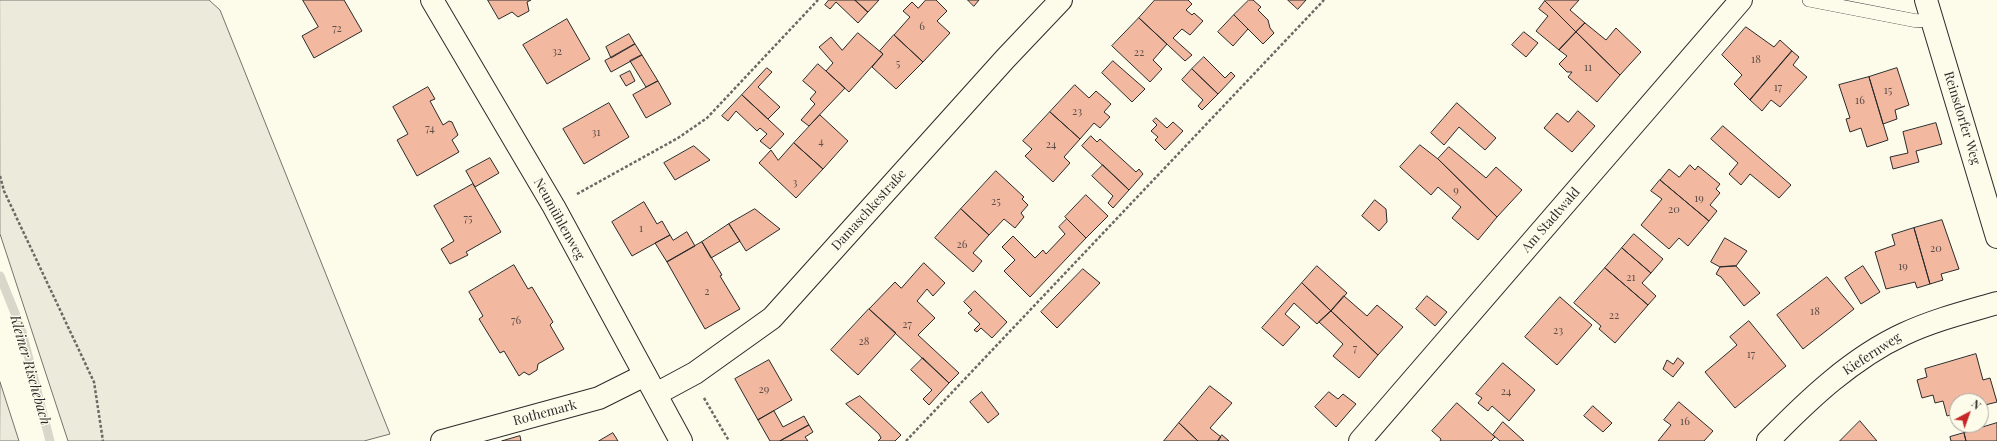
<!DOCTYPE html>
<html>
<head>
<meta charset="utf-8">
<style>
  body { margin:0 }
  #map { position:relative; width:1997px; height:441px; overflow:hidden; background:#fdfbea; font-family:"Playfair Display",serif }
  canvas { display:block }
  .north { position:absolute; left:1949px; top:393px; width:40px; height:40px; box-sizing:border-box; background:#fdfbea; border:1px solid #a9a89e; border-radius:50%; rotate:41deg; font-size:11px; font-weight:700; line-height:16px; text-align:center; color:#2b2b2b }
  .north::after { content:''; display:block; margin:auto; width:14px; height:18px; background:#c62828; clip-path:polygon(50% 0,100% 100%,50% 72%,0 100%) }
</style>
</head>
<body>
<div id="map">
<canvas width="1997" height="441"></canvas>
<div class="north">N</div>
</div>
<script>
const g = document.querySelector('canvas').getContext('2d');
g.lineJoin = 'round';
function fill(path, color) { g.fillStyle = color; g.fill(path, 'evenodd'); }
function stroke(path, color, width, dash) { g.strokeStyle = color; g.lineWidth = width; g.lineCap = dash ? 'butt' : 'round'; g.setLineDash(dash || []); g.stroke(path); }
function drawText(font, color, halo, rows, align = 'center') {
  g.font = font + ' "Playfair Display",serif'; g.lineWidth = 3; g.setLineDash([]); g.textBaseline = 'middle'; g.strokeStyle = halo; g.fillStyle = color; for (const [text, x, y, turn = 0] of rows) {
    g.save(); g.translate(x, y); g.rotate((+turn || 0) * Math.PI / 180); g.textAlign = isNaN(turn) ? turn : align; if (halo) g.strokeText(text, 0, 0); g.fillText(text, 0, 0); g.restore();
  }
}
const green = new Path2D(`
  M 0,0 L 209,0 L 220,10 L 390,434 L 364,441 L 68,441 L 0,234 Z
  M 0,382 L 19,441 L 0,441 Z`);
fill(green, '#ecebdb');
stroke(green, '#74746e', 1);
stroke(new Path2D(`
  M 0,276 L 21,328 L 50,441`), '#d8d7c9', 9);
const building = new Path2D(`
  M 303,0 L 344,0 L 362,31 L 314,58 L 302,36 L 318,27 Z
  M 488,0 L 531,0 L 527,2 L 529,11 L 518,17 L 512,12 L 499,19 Z
  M 829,0 L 855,0 L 868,12 L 858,23 L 836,2 L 830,9 L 825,5 Z
  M 855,0 L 879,0 L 868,12 Z
  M 926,0 L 936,0 L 947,11 L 937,21 L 950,33 L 923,62 L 894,35 L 910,17 L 903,11 L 912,2 L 918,8 Z
  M 968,0 L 979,0 L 974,6 Z
  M 1155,0 L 1188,0 L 1192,4 L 1186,10 L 1192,15 L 1194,13 L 1203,21 L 1190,35 L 1182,29 L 1173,38 L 1192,55 L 1185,61 L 1139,18 Z
  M 1249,0 L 1253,0 L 1261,7 L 1258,10 L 1268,20 L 1270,28 L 1274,33 L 1263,44 L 1234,15 Z
  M 1288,0 L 1306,0 L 1298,9 Z
  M 1546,0 L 1579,0 L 1570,10 L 1585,23 L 1576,32 L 1545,1 Z
  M 1545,1 L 1576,32 L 1559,50 L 1536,31 L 1548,16 L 1539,9 Z
  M 1234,15 L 1248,29 L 1233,46 L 1218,32 Z
  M 1139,18 L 1167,44 L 1153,60 L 1162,69 L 1150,82 L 1112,46 Z
  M 567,19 L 590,59 L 547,84 L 523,45 Z
  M 1585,23 L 1606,40 L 1616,28 L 1641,52 L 1620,75 L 1576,32 Z
  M 1746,27 L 1774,47 L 1780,40 L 1792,51 L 1750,100 L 1734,84 L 1742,75 L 1722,55 Z
  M 1524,32 L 1538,43 L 1526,57 L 1512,45 Z
  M 1576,32 L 1620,75 L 1597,102 L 1568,77 L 1572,72 L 1567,72 L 1559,64 L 1567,56 L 1559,50 Z
  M 858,33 L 883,54 L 849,92 L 826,71 L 833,63 L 819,47 L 831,37 L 842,50 Z
  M 629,34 L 635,44 L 611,58 L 606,47 Z
  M 894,35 L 923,62 L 896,89 L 872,67 L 883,54 L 880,51 Z
  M 635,44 L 642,55 L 611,72 L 605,61 Z
  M 1792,51 L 1799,57 L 1793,65 L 1807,77 L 1780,107 L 1771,100 L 1762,111 L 1750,100 Z
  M 642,55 L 658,81 L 646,87 L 630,61 Z
  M 1204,57 L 1225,78 L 1231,72 L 1235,76 L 1218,94 L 1192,69 Z
  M 1113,61 L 1145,89 L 1132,102 L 1102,73 Z
  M 818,64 L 845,88 L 809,126 L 801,120 L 815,104 L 810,99 L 816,92 L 803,81 Z
  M 767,68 L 772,72 L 758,87 L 780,107 L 768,119 L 742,95 Z
  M 1897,68 L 1909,105 L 1895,110 L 1897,119 L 1883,124 L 1869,77 Z
  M 1192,69 L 1218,94 L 1202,110 L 1198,106 L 1203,100 L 1182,80 Z
  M 630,71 L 635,81 L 626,86 L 620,76 Z
  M 1869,77 L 1888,140 L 1867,147 L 1861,128 L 1850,132 L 1846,119 L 1850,118 L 1839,85 Z
  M 658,81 L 671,104 L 646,118 L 633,95 Z
  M 1075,85 L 1089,98 L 1096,91 L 1111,104 L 1104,112 L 1110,117 L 1100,128 L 1094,123 L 1080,139 L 1050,112 Z
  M 428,87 L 435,99 L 430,101 L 443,125 L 449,121 L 452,122 L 458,135 L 452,140 L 459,152 L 417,176 L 397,140 L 408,134 L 393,107 Z
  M 742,95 L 784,134 L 770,149 L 760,141 L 767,134 L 760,128 L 757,131 L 736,111 L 728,121 L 722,116 Z
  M 609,103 L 629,137 L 584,164 L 563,129 Z
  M 1457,103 L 1496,138 L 1485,150 L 1459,127 L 1444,145 L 1431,133 Z
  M 1578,111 L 1595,126 L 1572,152 L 1544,128 L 1557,113 L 1568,122 Z
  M 1050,112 L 1080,139 L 1064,157 L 1070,163 L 1053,182 L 1025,156 L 1032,149 L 1023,141 Z
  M 820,115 L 848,141 L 823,169 L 794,143 Z
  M 1156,118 L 1167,128 L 1173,122 L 1183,131 L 1165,150 L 1155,140 L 1158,137 L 1151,131 L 1157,125 L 1153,121 Z
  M 1936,123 L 1942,144 L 1916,151 L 1919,162 L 1893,169 L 1890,157 L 1908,153 L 1903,132 Z
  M 1723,126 L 1791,185 L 1779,198 L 1750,174 L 1741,185 L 1729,174 L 1738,163 L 1711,139 Z
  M 1091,136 L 1097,142 L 1100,139 L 1136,172 L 1139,169 L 1143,174 L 1129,190 L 1082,146 Z
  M 794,143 L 823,169 L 796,198 L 759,163 L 771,150 L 778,160 Z
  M 1420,145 L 1438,159 L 1497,217 L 1478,240 L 1452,218 L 1461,207 L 1438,187 L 1431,195 L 1400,167 Z
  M 694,146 L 710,160 L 675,180 L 664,163 Z
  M 1449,147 L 1486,178 L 1496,167 L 1522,190 L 1497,217 L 1438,159 Z
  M 490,158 L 499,173 L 475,187 L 466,171 Z
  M 1103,165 L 1129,190 L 1113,208 L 1108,203 L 1113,196 L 1092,176 Z
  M 1690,165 L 1695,170 L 1698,166 L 1720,184 L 1716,189 L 1720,193 L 1710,205 L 1717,211 L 1709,221 L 1660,180 L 1669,169 L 1679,177 Z
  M 996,171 L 1024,197 L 1022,199 L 1028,205 L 1021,213 L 1024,217 L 1015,228 L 1004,219 L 989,235 L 961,209 Z
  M 1660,180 L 1709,221 L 1688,246 L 1679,238 L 1669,249 L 1641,225 L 1662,199 L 1651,191 Z
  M 473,184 L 501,232 L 466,252 L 468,255 L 450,264 L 441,249 L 454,241 L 434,206 Z
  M 1086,195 L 1108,216 L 1086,238 L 1065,217 Z
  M 1375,200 L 1386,209 L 1387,222 L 1379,231 L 1362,216 Z
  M 644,202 L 657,224 L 662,221 L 670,235 L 632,256 L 612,222 Z
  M 755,209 L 780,229 L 746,251 L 729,224 Z
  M 961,209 L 989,235 L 973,253 L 982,261 L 973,272 L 935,238 Z
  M 1067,219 L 1086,238 L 1030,297 L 1004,271 L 1015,260 L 1002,247 L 1013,236 L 1035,258 L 1043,250 L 1046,254 L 1065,234 L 1059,227 Z
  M 1942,220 L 1959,269 L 1941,274 L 1943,280 L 1930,284 L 1914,228 Z
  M 729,224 L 740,241 L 711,258 L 702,242 Z
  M 1914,228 L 1930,284 L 1917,288 L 1915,282 L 1886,289 L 1875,252 L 1895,245 L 1892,235 Z
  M 687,232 L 695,246 L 667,262 L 655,243 L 670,235 L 673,240 Z
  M 1634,234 L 1663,259 L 1651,273 L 1622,248 Z
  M 1725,238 L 1747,251 L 1736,266 L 1720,267 L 1711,262 Z
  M 702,242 L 722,275 L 720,276 L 740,309 L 705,329 L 667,262 Z
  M 1622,248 L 1651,273 L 1642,283 L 1656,296 L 1648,305 L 1605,268 Z
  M 924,263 L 945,283 L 933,296 L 927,289 L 917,301 L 935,318 L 918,335 L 959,373 L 949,383 L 869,309 L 895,282 L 901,288 Z
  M 514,265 L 528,289 L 532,287 L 553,322 L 550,325 L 564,349 L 538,364 L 537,370 L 529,375 L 524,372 L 519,376 L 504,351 L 500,353 L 479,319 L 483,316 L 469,292 Z
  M 1317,266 L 1347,293 L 1331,311 L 1302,283 Z
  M 1736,266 L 1760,293 L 1744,306 L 1721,277 L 1716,274 L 1720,267 Z
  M 1863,266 L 1880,292 L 1861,304 L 1845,278 Z
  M 1605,268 L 1648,305 L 1615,343 L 1599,329 L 1601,326 L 1574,303 Z
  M 1083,269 L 1100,283 L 1057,328 L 1041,312 Z
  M 1827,277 L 1854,309 L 1803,349 L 1777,315 Z
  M 1302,283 L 1331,311 L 1317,324 L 1294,303 L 1285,314 L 1300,327 L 1283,346 L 1262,328 Z
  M 975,291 L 1007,322 L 992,338 L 981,328 L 977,332 L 974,330 L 980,324 L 968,313 L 972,310 L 964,302 Z
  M 1344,296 L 1367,316 L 1377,305 L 1403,327 L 1378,355 L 1331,311 Z
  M 1427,296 L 1447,312 L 1435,326 L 1416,309 Z
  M 1560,297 L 1592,325 L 1557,365 L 1525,337 Z
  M 869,309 L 896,333 L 858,375 L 831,350 Z
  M 1331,311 L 1378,355 L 1359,378 L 1333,356 L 1343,344 L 1319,322 Z
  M 1749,321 L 1786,366 L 1735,408 L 1705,372 L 1737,345 L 1730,337 Z
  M 1976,354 L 1983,380 L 1990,378 L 1997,402 L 1981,406 L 1981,401 L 1957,401 L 1957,413 L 1947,416 L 1943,401 L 1935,403 L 1933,395 L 1922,398 L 1917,380 L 1927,377 L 1925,369 Z
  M 923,358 L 949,383 L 929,405 L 923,399 L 932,390 L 911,370 Z
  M 1678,358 L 1684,363 L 1673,377 L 1663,369 L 1667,360 L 1673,364 Z
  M 769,360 L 792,400 L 758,420 L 735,379 Z
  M 1503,363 L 1535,390 L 1509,421 L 1492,406 L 1488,411 L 1478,403 L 1482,398 L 1476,394 Z
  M 1210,386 L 1232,403 L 1210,428 L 1221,437 L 1218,441 L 1198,441 L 1179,423 Z
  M 982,392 L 999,414 L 988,423 L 970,402 Z
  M 1329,392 L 1338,399 L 1343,394 L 1356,404 L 1336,427 L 1315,407 Z
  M 860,396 L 901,435 L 895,441 L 878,441 L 881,438 L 879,434 L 846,404 Z
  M 1679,402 L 1713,431 L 1704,441 L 1658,441 L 1671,425 L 1664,420 Z
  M 1457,403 L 1495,437 L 1491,441 L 1440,441 L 1441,439 L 1432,431 Z
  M 1593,406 L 1612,423 L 1603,432 L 1584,416 Z
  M 774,411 L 783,427 L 804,416 L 809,425 L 780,441 L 770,441 L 758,420 Z
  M 1860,421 L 1877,441 L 1840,441 Z
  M 1503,422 L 1524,441 L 1500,441 L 1493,435 Z
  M 1179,423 L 1198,441 L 1164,441 Z
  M 1997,423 L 1997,441 L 1966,441 L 1964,433 Z
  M 809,425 L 813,432 L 805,437 L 808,441 L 780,441 Z
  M 613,433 L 618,441 L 599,441 Z
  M 1964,433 L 1966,441 L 1951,441 L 1950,437 Z
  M 1222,435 L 1229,441 L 1218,441 Z
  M 520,436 L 521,441 L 502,441 Z`);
fill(building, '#f2b8a0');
stroke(building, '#2b2b2b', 1);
const lane = new Path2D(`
  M 1809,0 L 1917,21 L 1932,19`);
const street = new Path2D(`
  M 1926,0 L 1997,237
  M 656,394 L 695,373 L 772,318 L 1005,59 L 1061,0
  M 442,441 L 599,398 L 645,375
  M 1360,441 L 1741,0
  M 1768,441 C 1808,400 1852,358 1904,334 C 1934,320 1966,312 1997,303`);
const secondary = new Path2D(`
  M 432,0 L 554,207 L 681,441`);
stroke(lane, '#2b2b2b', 14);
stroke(street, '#2b2b2b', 24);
stroke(secondary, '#2b2b2b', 24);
stroke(new Path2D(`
  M 0,176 L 4,191 L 94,382 L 103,441
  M 577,194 L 678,138 L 707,118 L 818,0
  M 704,398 L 729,441
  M 906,441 L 1324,0`), '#6a6964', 2.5, [3, 2]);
stroke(lane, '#fdfbea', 13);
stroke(street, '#fdfbea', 22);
stroke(secondary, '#fdfbea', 22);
drawText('11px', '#5d4e48', null, [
  ["6",922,27],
  ["72",337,29],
  ["32",557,52],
  ["22",1139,53],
  ["18",1756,60],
  ["5",898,64],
  ["11",1588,68],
  ["17",1778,88],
  ["15",1888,91],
  ["16",1860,101],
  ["23",1077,112],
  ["74",430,129],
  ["31",596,133],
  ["4",821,142],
  ["24",1051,145],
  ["3",795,183],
  ["9",1456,191],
  ["19",1699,199],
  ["25",996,202],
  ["20",1674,210],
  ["75",468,219],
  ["1",641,229],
  ["26",962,245],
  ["20",1936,249],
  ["19",1903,267],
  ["21",1631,278],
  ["2",707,292],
  ["18",1815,312],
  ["22",1614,316],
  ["76",516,321],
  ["27",907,325],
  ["23",1558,331],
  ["28",864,342],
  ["7",1355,349],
  ["17",1751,355],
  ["29",764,390],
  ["24",1506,392],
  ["16",1685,422]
]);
drawText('13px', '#2b2b2b', '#fdfbea', [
  ["Reinsdorfer Weg",1962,118,73],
  ["Damaschkestraße",869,210,-48],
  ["Neumühlenweg",559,219,61],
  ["Am Stadtwald",1551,220,-49],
  ["Kiefernweg",1872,354,-33],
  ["Rothemark",545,413,-15]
]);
drawText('italic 14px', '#2b2b2b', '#fdfbea', [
  ["Kleiner Rischebach",30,370,74]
]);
</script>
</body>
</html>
